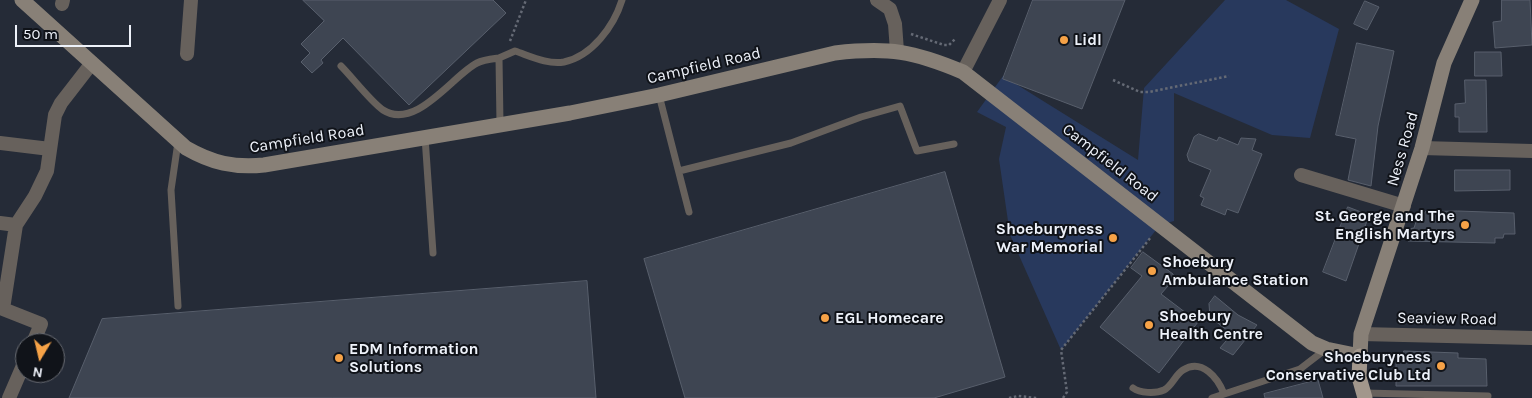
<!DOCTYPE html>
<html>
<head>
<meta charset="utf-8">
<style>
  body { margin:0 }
  #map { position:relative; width:1532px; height:398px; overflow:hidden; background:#252b37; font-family:Karla,sans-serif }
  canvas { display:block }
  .north { position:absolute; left:15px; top:333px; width:50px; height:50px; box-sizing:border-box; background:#101319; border:1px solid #696c73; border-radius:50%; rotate:189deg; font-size:14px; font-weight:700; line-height:20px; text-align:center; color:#eef2fa }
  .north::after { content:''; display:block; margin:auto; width:18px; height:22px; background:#f6a247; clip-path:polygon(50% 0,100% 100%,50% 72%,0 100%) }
  .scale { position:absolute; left:15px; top:25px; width:116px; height:22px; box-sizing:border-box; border:2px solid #eef2fa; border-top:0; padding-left:6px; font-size:15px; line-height:18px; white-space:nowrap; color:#eef2fa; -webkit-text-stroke:4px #101319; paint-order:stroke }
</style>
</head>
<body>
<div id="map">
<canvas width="1532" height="398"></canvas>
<div class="north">N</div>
<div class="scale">50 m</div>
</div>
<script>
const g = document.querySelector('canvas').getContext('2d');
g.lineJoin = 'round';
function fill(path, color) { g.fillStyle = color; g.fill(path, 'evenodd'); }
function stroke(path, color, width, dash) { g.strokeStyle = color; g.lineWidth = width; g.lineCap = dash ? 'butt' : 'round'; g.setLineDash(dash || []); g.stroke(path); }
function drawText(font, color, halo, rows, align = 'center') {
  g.font = font + ' Karla,sans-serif'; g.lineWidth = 4; g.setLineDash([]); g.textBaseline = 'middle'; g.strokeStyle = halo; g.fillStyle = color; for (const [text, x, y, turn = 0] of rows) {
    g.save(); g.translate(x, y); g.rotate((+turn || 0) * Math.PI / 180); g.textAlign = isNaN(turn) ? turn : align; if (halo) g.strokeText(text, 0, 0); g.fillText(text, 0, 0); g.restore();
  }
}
fill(new Path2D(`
  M 1225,0 L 1286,0 L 1339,29 L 1310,138 L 1272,135 L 1174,93 L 1174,221 L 1160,225 L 1061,350 L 1010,235 L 999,159 L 1006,127 L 977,112 L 1003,76 L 1138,160 L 1144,88 Z`), '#28395d');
const building = new Path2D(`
  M 303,0 L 493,0 L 506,13 L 409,105 L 343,38 L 321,60 L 323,63 L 312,73 L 301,62 L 310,53 L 301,44 L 324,21 Z
  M 1033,0 L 1125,0 L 1082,109 L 1003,79 Z
  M 1502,0 L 1530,0 L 1532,45 L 1495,48 L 1493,22 L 1501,21 Z
  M 1365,1 L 1379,7 L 1367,30 L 1354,24 Z
  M 1357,43 L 1394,51 L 1378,126 L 1371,186 L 1348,180 L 1356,139 L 1336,135 Z
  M 1475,52 L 1501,52 L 1502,76 L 1475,76 Z
  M 1465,80 L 1486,80 L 1487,132 L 1459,132 L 1459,117 L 1455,117 L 1455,104 L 1465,103 Z
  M 1199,134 L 1217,141 L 1219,137 L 1238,145 L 1241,138 L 1256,139 L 1252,150 L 1262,154 L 1238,213 L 1227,209 L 1225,215 L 1201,205 L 1204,198 L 1200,196 L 1211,170 L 1189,161 L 1187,155 L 1194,137 Z
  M 1455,170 L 1510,170 L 1510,190 L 1455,191 Z
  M 945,172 L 1005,377 L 934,398 L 685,398 L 644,259 Z
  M 1348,207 L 1369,215 L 1346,281 L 1323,272 Z
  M 1458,211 L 1514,213 L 1515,234 L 1504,234 L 1503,238 L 1495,238 L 1495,243 L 1408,241 L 1408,229 L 1414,228 L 1416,222 L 1419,222 L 1425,212 Z
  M 1143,252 L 1173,274 L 1174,279 L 1161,294 L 1198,322 L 1159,373 L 1100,327 L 1142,276 L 1131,268 Z
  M 587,281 L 596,398 L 69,398 L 102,319 Z
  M 1215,296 L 1238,315 L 1257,325 L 1233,355 L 1220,348 L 1232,334 L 1210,317 L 1209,304 Z
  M 1404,351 L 1458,353 L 1458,358 L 1486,359 L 1487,386 L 1396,386 L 1396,354 L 1403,354 Z
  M 1318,380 L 1323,398 L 1265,398 L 1264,394 Z`);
fill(building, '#3e4552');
stroke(building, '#585f6c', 1);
stroke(new Path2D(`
  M 911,34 L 944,45 L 949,45 L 955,39
  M 510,41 L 526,0
  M 1113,80 L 1140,92 L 1149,92 L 1229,76
  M 1009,398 L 1018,396 L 1037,398
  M 1063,398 L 1067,392 L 1061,350 L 1151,237`), '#656a75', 2.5, [2.5, 2.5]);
stroke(new Path2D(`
  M 341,66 C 352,77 371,102 383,110 C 416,131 453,75 477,63 C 483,60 492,59 499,58
  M 659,95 L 689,212
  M 500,124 L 499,58 L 515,51 C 530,56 548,65 564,62 C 592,56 614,26 622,0
  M 425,137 L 433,253
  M 178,142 L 171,190 L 178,306
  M 679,171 L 791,143 L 861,117 L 900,106 L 917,151 L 954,144
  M 1133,388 C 1140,393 1155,394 1164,390 C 1172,386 1175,375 1183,370 C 1202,358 1218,378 1224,394
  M 1364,393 L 1488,396
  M 1212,398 L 1300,369 L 1326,349`), '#67615c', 7);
stroke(new Path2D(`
  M 877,0 L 890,9 L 895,24 L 897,51
  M 62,4 L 63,0
  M 187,54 L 191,0
  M 963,72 L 1000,0
  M 0,143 L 50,149
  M 1422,148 L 1532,151
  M 1301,175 L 1404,206
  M 0,223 L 16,225
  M 1361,334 L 1532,338
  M 33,343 L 41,324 L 3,309 L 16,225 L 35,196 L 47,171 L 55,115 L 61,103 L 92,63
  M 9,398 L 25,361`), '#67615c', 14);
stroke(new Path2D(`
  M 22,0 L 186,148 C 212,163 234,168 264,165 L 570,113 L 659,95 L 835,53 C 889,47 913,51 963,72 L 1312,343 L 1326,349 L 1360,356 L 1361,334 L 1422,148 L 1444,63 L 1472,0`), '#888077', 15);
stroke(new Path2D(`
  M 1360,356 L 1359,377 L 1365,398`), '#a2978c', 15);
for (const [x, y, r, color] of [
  [1064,40,5,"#f6a247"],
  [1465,225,5,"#f6a247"],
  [1113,238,5,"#f6a247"],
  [1152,271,5,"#f6a247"],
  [825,318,5,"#f6a247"],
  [1149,325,5,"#f6a247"],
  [339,358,5,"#f6a247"],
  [1441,366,5,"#f6a247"]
]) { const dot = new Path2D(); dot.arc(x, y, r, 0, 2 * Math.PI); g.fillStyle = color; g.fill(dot); stroke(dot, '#101319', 2); }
drawText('bold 16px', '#eef2fa', '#101319', [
  ["Lidl",1074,40],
  ["St. George and The",1455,216,"right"],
  ["English Martyrs",1455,234,"right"],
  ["Shoeburyness",1103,229,"right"],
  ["War Memorial",1103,247,"right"],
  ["Shoebury",1162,262],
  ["Ambulance Station",1162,280],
  ["Shoebury",1159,316],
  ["Health Centre",1159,334],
  ["EGL Homecare",835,318],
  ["EDM Information",349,349],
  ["Solutions",349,367],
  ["Shoeburyness",1431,357,"right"],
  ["Conservative Club Ltd",1431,375,"right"]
], 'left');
drawText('16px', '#eef2fa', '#101319', [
  ["Campfield Road",704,66,-13],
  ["Campfield Road",307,139,-9],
  ["Ness Road",1403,149,-74],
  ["Campfield Road",1110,163,38],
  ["Seaview Road",1447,319,1]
]);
</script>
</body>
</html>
